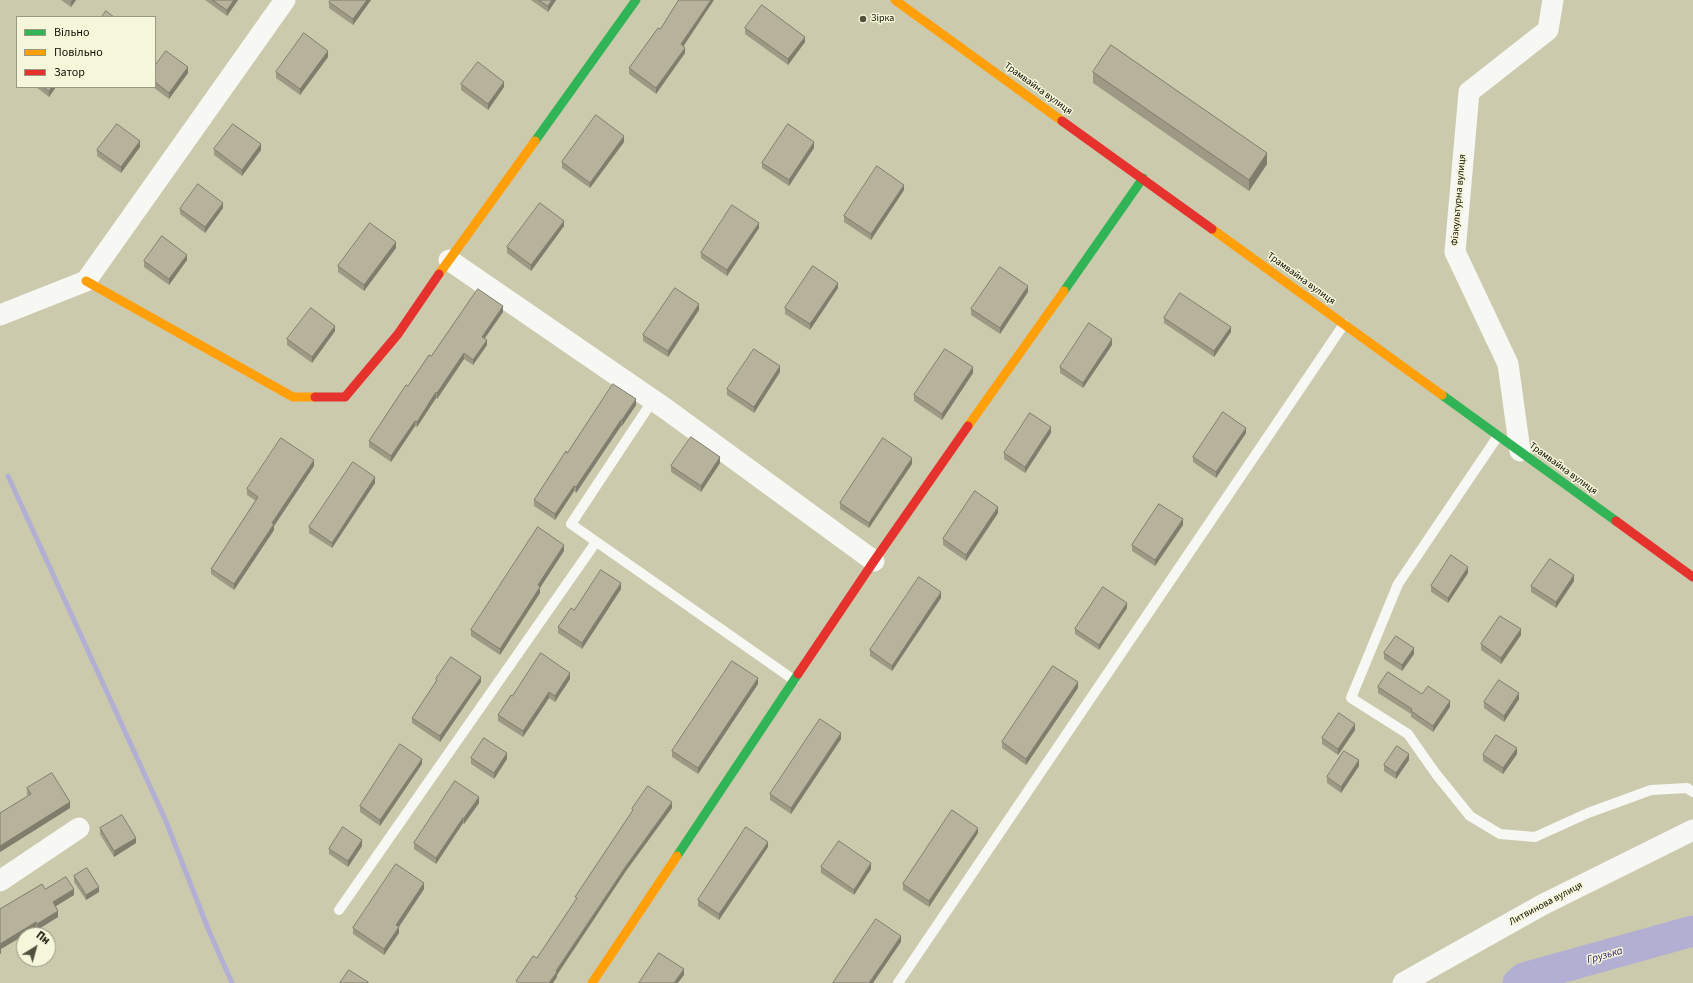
<!DOCTYPE html>
<html>
<head>
<meta charset="utf-8">
<style>
  body { margin:0 }
  #map { position:relative; width:1693px; height:983px; overflow:hidden; background:#cbcaad; font-family:"Source Sans 3",sans-serif }
  canvas { display:block }
  .legend { position:absolute; left:16px; top:16px; width:140px; height:72px; box-sizing:border-box; background:#f6f6db; border:1px solid #9a9a83; margin:0; padding:5px 7px; list-style:none; font-size:12px; color:#100f00 }
  .legend li { display:flex; align-items:center; gap:8px; height:20px }
  .legend b { width:20px; border:1px solid #9a9a83 }
  .north { position:absolute; left:16px; top:927px; width:40px; height:40px; box-sizing:border-box; background:#f6f6db; border:1px solid #9a9a83; border-radius:50%; rotate:37deg; font-size:11px; font-weight:700; line-height:16px; text-align:center; color:#100f00 }
  .north::after { content:''; display:block; margin:auto; width:14px; height:18px; background:#51503d; clip-path:polygon(50% 0,100% 100%,50% 72%,0 100%) }
</style>
</head>
<body>
<div id="map">
<canvas width="1693" height="983"></canvas>
<ul class="legend">
<li><b style="height:5px;background:#30b455"></b>Вільно</li>
<li><b style="height:5px;background:#ff9f0a"></b>Повільно</li>
<li><b style="height:5px;background:#e5322d"></b>Затор</li>
</ul>
<div class="north">Пн</div>
</div>
<script>
const g = document.querySelector('canvas').getContext('2d');
g.lineJoin = 'round';
function stroke(path, color, width, dash) { g.strokeStyle = color; g.lineWidth = width; g.lineCap = dash ? 'butt' : 'round'; g.setLineDash(dash || []); g.stroke(path); }
function fill(path, color) { g.fillStyle = color; g.fill(path, 'evenodd'); }
function drawText(font, color, halo, rows, align = 'center') {
  g.font = font + ' "Source Sans 3",sans-serif'; g.lineWidth = 3; g.setLineDash([]); g.textBaseline = 'middle'; g.strokeStyle = halo; g.fillStyle = color; for (const [text, x, y, turn = 0] of rows) {
    g.save(); g.translate(x, y); g.rotate((+turn || 0) * Math.PI / 180); g.textAlign = isNaN(turn) ? turn : align; if (halo) g.strokeText(text, 0, 0); g.fillText(text, 0, 0); g.restore();
  }
}
stroke(new Path2D(`
  M 8,476 L 165,819 L 209,931 L 232,983`), '#b3afd3', 5);
stroke(new Path2D(`
  M 1518,983 L 1524,978 L 1693,931`), '#b3afd3', 31);
stroke(new Path2D(`
  M 653,400 L 571,524 L 794,680
  M 1498,436 L 1398,584 L 1351,698 L 1408,734 L 1436,774 L 1470,816 L 1500,834 L 1535,837 L 1588,813 L 1651,790 L 1687,788 L 1693,792
  M 339,910 L 596,542
  M 898,983 L 1344,324`), '#f7f7f3', 10);
stroke(new Path2D(`
  M 449,260 L 666,409 L 874,561
  M 0,315 L 86,281 L 285,0
  M 1520,451 L 1508,364 L 1455,252 L 1469,92 L 1548,30 L 1553,0
  M 0,881 L 79,828
  M 1403,983 L 1542,905 L 1693,830`), '#f7f7f3', 21);
stroke(new Path2D(`
  M 535,141 L 636,0
  M 1064,291 L 1143,178
  M 1442,395 L 1616,521
  M 677,856 L 798,674`), '#30b455', 9);
stroke(new Path2D(`
  M 895,0 L 1062,121
  M 1212,229 L 1442,395
  M 439,274 L 535,141
  M 86,281 L 293,397 L 315,397
  M 968,426 L 1064,291
  M 592,983 L 677,856`), '#ff9f0a', 9);
stroke(new Path2D(`
  M 1062,121 L 1212,229
  M 315,397 L 345,397 L 398,334 L 439,274
  M 1616,521 L 1693,577
  M 798,674 L 874,561 L 968,426`), '#e5322d', 9);
fill(new Path2D(`
  M 61,0 L 76,0 L 71,7 Z
  M 205,0 L 238,0 L 227,16 Z
  M 331,0 L 371,0 L 353,25 L 329,8 L 329,2 Z
  M 531,0 L 556,0 L 548,12 Z
  M 745,28 L 805,42 L 788,65 L 745,34 Z
  M 684,46 L 685,53 L 656,94 L 629,74 L 629,68 Z
  M 328,57 L 300,95 L 276,78 L 276,72 Z
  M 155,66 L 188,73 L 169,99 L 153,87 L 155,87 Z
  M 1093,72 L 1267,164 L 1249,191 L 1093,83 Z
  M 461,84 L 504,87 L 488,110 L 461,90 Z
  M 36,87 L 56,87 L 49,97 Z
  M 624,142 L 590,188 L 562,168 L 562,162 Z
  M 140,147 L 121,173 L 97,156 L 97,150 Z
  M 814,148 L 789,186 L 762,168 L 762,163 Z
  M 214,149 L 261,150 L 242,176 L 214,155 Z
  M 904,190 L 871,240 L 844,222 L 844,216 Z
  M 223,208 L 205,233 L 180,214 L 180,209 Z
  M 564,226 L 531,271 L 507,253 L 507,247 Z
  M 759,228 L 727,276 L 701,258 L 701,253 Z
  M 396,248 L 364,291 L 338,272 L 338,266 Z
  M 187,260 L 169,285 L 144,267 L 144,261 Z
  M 838,288 L 810,330 L 785,314 L 785,308 Z
  M 1028,292 L 1000,334 L 971,315 L 971,309 Z
  M 699,310 L 668,357 L 643,341 L 643,335 Z
  M 503,312 L 485,338 L 487,345 L 473,365 L 464,359 L 437,399 L 436,398 L 417,427 L 415,426 L 391,462 L 369,447 L 369,441 L 408,386 L 431,356 Z
  M 1164,318 L 1231,332 L 1214,357 L 1164,323 Z
  M 335,331 L 312,363 L 287,345 L 287,339 Z
  M 1112,345 L 1083,388 L 1060,373 L 1060,367 Z
  M 780,372 L 754,413 L 727,395 L 727,389 Z
  M 973,373 L 942,420 L 914,401 L 914,395 Z
  M 636,405 L 622,426 L 621,426 L 576,493 L 574,491 L 555,520 L 534,506 L 534,500 L 567,453 Z
  M 1051,433 L 1025,473 L 1004,459 L 1004,453 Z
  M 1246,433 L 1216,478 L 1193,462 L 1193,457 Z
  M 720,463 L 701,492 L 671,472 L 671,466 Z
  M 912,464 L 869,528 L 840,509 L 840,503 Z
  M 314,466 L 274,526 L 274,530 L 234,590 L 211,574 L 211,569 L 256,501 L 247,495 L 247,489 Z
  M 375,483 L 332,548 L 309,533 L 309,527 Z
  M 998,513 L 966,561 L 943,545 L 943,539 Z
  M 1183,525 L 1155,566 L 1132,551 L 1132,545 Z
  M 564,551 L 540,587 L 540,593 L 500,655 L 471,636 L 471,630 Z
  M 1468,573 L 1448,603 L 1431,592 L 1431,586 Z
  M 1574,581 L 1556,608 L 1531,592 L 1531,586 Z
  M 621,589 L 582,649 L 558,633 L 558,627 L 574,610 Z
  M 941,598 L 892,671 L 870,656 L 870,650 Z
  M 1127,608 L 1099,650 L 1075,634 L 1075,629 Z
  M 1521,635 L 1501,664 L 1481,650 L 1481,644 Z
  M 1384,653 L 1414,654 L 1402,671 L 1384,659 Z
  M 436,679 L 481,682 L 440,742 L 412,723 L 412,718 L 436,682 Z
  M 570,679 L 555,702 L 549,698 L 523,737 L 498,721 L 498,715 L 512,696 Z
  M 758,684 L 698,774 L 672,757 L 672,751 Z
  M 1378,687 L 1422,694 L 1450,707 L 1433,732 L 1411,717 L 1411,714 L 1378,693 Z
  M 1078,688 L 1026,765 L 1002,748 L 1002,742 Z
  M 1519,699 L 1504,722 L 1484,708 L 1484,702 Z
  M 1355,730 L 1338,755 L 1322,744 L 1322,738 Z
  M 841,739 L 791,814 L 770,800 L 770,794 Z
  M 1517,754 L 1503,774 L 1483,761 L 1483,755 Z
  M 471,758 L 507,759 L 494,779 L 471,764 Z
  M 1409,760 L 1396,779 L 1384,771 L 1384,765 Z
  M 422,764 L 380,826 L 360,812 L 360,806 Z
  M 1359,766 L 1341,793 L 1327,783 L 1327,777 Z
  M 27,788 L 70,808 L 0,852 L 0,813 L 28,796 L 27,794 Z
  M 479,803 L 464,824 L 463,823 L 436,864 L 414,849 L 414,843 Z
  M 100,828 L 136,843 L 114,857 L 100,834 Z
  M 978,833 L 929,907 L 903,890 L 903,884 Z
  M 362,846 L 348,867 L 329,854 L 329,849 Z
  M 768,847 L 719,920 L 698,906 L 698,900 Z
  M 821,867 L 871,869 L 854,895 L 821,873 Z
  M 74,876 L 99,892 L 86,900 L 74,882 Z
  M 45,889 L 74,895 L 55,906 L 58,917 L 37,930 L 36,928 L 1,949 L 1,953 L 0,954 L 0,909 Z
  M 424,889 L 399,927 L 399,933 L 384,955 L 353,934 L 353,928 Z`), '#9d9985');
fill(new Path2D(`
  M 72,0 L 76,0 L 71,7 L 71,2 Z
  M 234,0 L 238,0 L 227,16 L 227,10 Z
  M 367,0 L 371,0 L 353,25 L 353,19 Z
  M 552,0 L 556,0 L 548,12 L 548,6 Z
  M 711,0 L 714,0 L 681,50 L 681,44 Z
  M 805,37 L 805,42 L 788,65 L 788,59 Z
  M 685,48 L 685,53 L 656,94 L 656,88 Z
  M 328,51 L 328,57 L 300,95 L 300,89 Z
  M 188,67 L 188,73 L 169,99 L 169,93 Z
  M 504,82 L 504,87 L 488,110 L 488,104 Z
  M 52,87 L 56,87 L 49,97 L 49,91 Z
  M 624,136 L 624,142 L 590,188 L 590,183 Z
  M 140,141 L 140,147 L 121,173 L 121,167 Z
  M 814,142 L 814,148 L 789,186 L 789,180 Z
  M 261,144 L 261,150 L 242,176 L 242,170 Z
  M 1267,153 L 1267,164 L 1249,191 L 1249,180 Z
  M 904,185 L 904,190 L 871,240 L 871,234 Z
  M 223,203 L 223,208 L 205,233 L 205,227 Z
  M 564,221 L 564,226 L 531,271 L 531,265 Z
  M 759,223 L 759,228 L 727,276 L 727,270 Z
  M 396,242 L 396,248 L 364,291 L 364,285 Z
  M 187,255 L 187,260 L 169,285 L 169,279 Z
  M 838,283 L 838,288 L 810,330 L 810,324 Z
  M 1028,286 L 1028,292 L 1000,334 L 1000,328 Z
  M 699,304 L 699,310 L 668,357 L 668,351 Z
  M 503,306 L 503,312 L 482,342 L 482,337 Z
  M 335,326 L 335,331 L 312,363 L 312,357 Z
  M 1231,327 L 1231,332 L 1214,357 L 1214,351 Z
  M 1112,339 L 1112,345 L 1083,388 L 1083,383 Z
  M 487,340 L 487,345 L 473,365 L 473,360 Z
  M 464,353 L 464,359 L 437,399 L 437,393 Z
  M 780,366 L 780,372 L 754,413 L 754,407 Z
  M 973,367 L 973,373 L 942,420 L 942,414 Z
  M 436,392 L 436,398 L 417,427 L 417,422 Z
  M 636,399 L 636,405 L 622,426 L 622,420 Z
  M 621,420 L 621,426 L 576,493 L 576,487 Z
  M 415,421 L 415,426 L 391,462 L 391,456 Z
  M 1051,427 L 1051,433 L 1025,473 L 1025,467 Z
  M 1246,428 L 1246,433 L 1216,478 L 1216,472 Z
  M 720,457 L 720,463 L 701,492 L 701,486 Z
  M 912,458 L 912,464 L 869,528 L 869,523 Z
  M 314,460 L 314,466 L 274,526 L 274,530 L 234,590 L 234,584 L 272,523 Z
  M 375,477 L 375,483 L 332,548 L 332,543 Z
  M 574,486 L 574,491 L 555,520 L 555,514 Z
  M 998,507 L 998,513 L 966,561 L 966,555 Z
  M 1183,519 L 1183,525 L 1155,566 L 1155,560 Z
  M 564,545 L 564,551 L 538,591 L 538,585 Z
  M 1468,567 L 1468,573 L 1448,603 L 1448,598 Z
  M 1574,575 L 1574,581 L 1556,608 L 1556,602 Z
  M 621,583 L 621,589 L 582,649 L 582,643 Z
  M 540,587 L 540,593 L 500,655 L 500,649 Z
  M 941,592 L 941,598 L 892,671 L 892,666 Z
  M 1127,603 L 1127,608 L 1099,650 L 1099,645 Z
  M 1521,629 L 1521,635 L 1501,664 L 1501,658 Z
  M 1414,648 L 1414,654 L 1402,671 L 1402,665 Z
  M 570,673 L 570,679 L 555,702 L 555,696 Z
  M 481,677 L 481,682 L 440,742 L 440,736 Z
  M 758,678 L 758,684 L 698,774 L 698,768 Z
  M 1078,682 L 1078,688 L 1026,765 L 1026,759 Z
  M 549,692 L 549,698 L 523,737 L 523,731 Z
  M 1519,693 L 1519,699 L 1504,722 L 1504,716 Z
  M 1450,701 L 1450,707 L 1433,732 L 1433,726 Z
  M 1355,724 L 1355,730 L 1338,755 L 1338,749 Z
  M 841,733 L 841,739 L 791,814 L 791,808 Z
  M 1517,748 L 1517,754 L 1503,774 L 1503,768 Z
  M 507,753 L 507,759 L 494,779 L 494,773 Z
  M 1409,754 L 1409,760 L 1396,779 L 1396,773 Z
  M 422,759 L 422,764 L 380,826 L 380,820 Z
  M 1359,760 L 1359,766 L 1341,793 L 1341,787 Z
  M 479,797 L 479,803 L 464,824 L 464,818 Z
  M 70,802 L 70,808 L 0,852 L 0,846 Z
  M 672,802 L 672,808 L 626,871 L 557,975 L 557,977 L 553,983 L 549,983 L 556,971 L 626,866 Z
  M 463,818 L 463,823 L 436,864 L 436,858 Z
  M 978,828 L 978,833 L 929,907 L 929,901 Z
  M 136,838 L 136,843 L 114,857 L 114,851 Z
  M 362,840 L 362,846 L 348,867 L 348,861 Z
  M 768,842 L 768,847 L 719,920 L 719,914 Z
  M 871,863 L 871,869 L 854,895 L 854,890 Z
  M 424,883 L 424,889 L 396,931 L 396,925 Z
  M 99,887 L 99,892 L 86,900 L 86,895 Z
  M 74,889 L 74,895 L 53,908 L 53,902 Z
  M 58,911 L 58,917 L 37,930 L 37,924 Z
  M 36,922 L 36,928 L 1,949 L 1,953 L 0,954 L 0,944 Z
  M 399,927 L 399,933 L 384,955 L 384,949 Z
  M 901,936 L 901,942 L 873,983 L 869,983 Z
  M 684,969 L 684,975 L 678,983 L 674,983 Z`), '#807d6c');
const building = new Path2D(`
  M 213,0 L 234,0 L 227,10 Z
  M 331,0 L 367,0 L 353,19 L 329,2 Z
  M 539,0 L 552,0 L 548,6 Z
  M 679,0 L 711,0 L 681,44 L 685,48 L 656,88 L 629,68 L 658,28 L 660,29 Z
  M 762,5 L 805,37 L 788,59 L 745,28 Z
  M 106,11 L 114,17 L 102,17 Z
  M 304,33 L 328,51 L 300,89 L 276,72 Z
  M 1111,45 L 1267,153 L 1249,180 L 1093,72 Z
  M 166,51 L 188,67 L 169,93 L 155,82 L 155,66 Z
  M 478,62 L 504,82 L 488,104 L 461,84 Z
  M 44,87 L 52,87 L 49,91 Z
  M 596,115 L 624,136 L 590,183 L 562,162 Z
  M 117,124 L 140,141 L 121,167 L 97,150 Z
  M 233,124 L 261,144 L 242,170 L 214,149 Z
  M 788,124 L 814,142 L 789,180 L 762,163 Z
  M 877,166 L 904,185 L 871,234 L 844,216 Z
  M 198,184 L 223,203 L 205,227 L 180,209 Z
  M 540,203 L 564,221 L 531,265 L 507,247 Z
  M 732,205 L 759,223 L 727,270 L 701,253 Z
  M 370,223 L 396,242 L 364,285 L 338,266 Z
  M 162,236 L 187,255 L 169,279 L 144,261 Z
  M 813,266 L 838,283 L 810,324 L 785,308 Z
  M 1000,267 L 1028,286 L 1000,328 L 971,309 Z
  M 675,288 L 699,304 L 668,351 L 643,335 Z
  M 478,289 L 503,306 L 482,337 L 487,340 L 473,360 L 464,353 L 437,393 L 436,392 L 417,422 L 415,421 L 391,456 L 369,441 L 406,385 L 408,386 L 429,355 L 431,356 Z
  M 1180,293 L 1231,327 L 1214,351 L 1164,318 Z
  M 311,308 L 335,326 L 312,357 L 287,339 Z
  M 1089,323 L 1112,339 L 1083,383 L 1060,367 Z
  M 754,349 L 780,366 L 754,407 L 727,389 Z
  M 945,349 L 973,367 L 942,414 L 914,395 Z
  M 613,384 L 636,399 L 622,420 L 621,420 L 576,487 L 574,486 L 555,514 L 534,500 L 566,451 L 567,453 Z
  M 1223,412 L 1246,428 L 1216,472 L 1193,457 Z
  M 1030,413 L 1051,427 L 1025,467 L 1004,453 Z
  M 691,437 L 720,457 L 701,486 L 671,466 Z
  M 281,438 L 314,460 L 272,523 L 274,524 L 234,584 L 211,569 L 258,497 L 247,489 Z
  M 883,438 L 912,458 L 869,523 L 840,503 Z
  M 353,462 L 375,477 L 332,543 L 309,527 Z
  M 975,491 L 998,507 L 966,555 L 943,539 Z
  M 1159,504 L 1183,519 L 1155,560 L 1132,545 Z
  M 538,527 L 564,545 L 538,585 L 540,587 L 500,649 L 471,630 Z
  M 1451,555 L 1468,567 L 1448,598 L 1431,586 Z
  M 1550,559 L 1574,575 L 1556,602 L 1531,586 Z
  M 601,570 L 621,583 L 582,643 L 558,627 L 571,608 L 574,610 Z
  M 919,577 L 941,592 L 892,666 L 870,650 Z
  M 1103,587 L 1127,603 L 1099,645 L 1075,629 Z
  M 1500,616 L 1521,629 L 1501,658 L 1481,644 Z
  M 1396,636 L 1414,648 L 1402,665 L 1384,653 Z
  M 541,653 L 570,673 L 555,696 L 549,692 L 523,731 L 498,715 L 511,695 L 512,696 Z
  M 451,657 L 481,677 L 440,736 L 412,718 L 437,680 L 436,679 Z
  M 732,661 L 758,678 L 698,768 L 672,751 Z
  M 1053,666 L 1078,682 L 1026,759 L 1002,742 Z
  M 1388,672 L 1422,694 L 1428,686 L 1450,701 L 1433,726 L 1411,711 L 1412,709 L 1378,687 Z
  M 1499,680 L 1519,693 L 1504,716 L 1484,702 Z
  M 1339,713 L 1355,724 L 1338,749 L 1322,738 Z
  M 820,719 L 841,733 L 791,808 L 770,794 Z
  M 1496,735 L 1517,748 L 1503,768 L 1483,755 Z
  M 484,738 L 507,753 L 494,773 L 471,758 Z
  M 400,744 L 422,759 L 380,820 L 360,806 Z
  M 1397,746 L 1409,754 L 1396,773 L 1384,765 Z
  M 1344,751 L 1359,760 L 1341,787 L 1327,777 Z
  M 52,773 L 70,802 L 0,846 L 0,813 L 31,794 L 27,788 Z
  M 455,781 L 479,797 L 464,818 L 463,818 L 436,858 L 414,843 Z
  M 648,786 L 672,802 L 626,866 L 556,971 L 557,972 L 549,983 L 519,983 L 516,981 L 533,956 L 537,958 L 577,898 L 575,897 L 633,810 L 632,809 Z
  M 952,810 L 978,828 L 929,901 L 903,884 Z
  M 122,815 L 136,838 L 114,851 L 100,828 Z
  M 343,827 L 362,840 L 348,861 L 329,849 Z
  M 746,827 L 768,842 L 719,914 L 698,900 Z
  M 839,841 L 871,863 L 854,890 L 821,867 Z
  M 396,864 L 424,883 L 396,925 L 399,927 L 384,949 L 353,928 Z
  M 87,868 L 99,887 L 86,895 L 74,876 Z
  M 66,877 L 74,889 L 53,902 L 58,911 L 37,924 L 36,922 L 0,944 L 0,909 L 42,884 L 45,889 Z
  M 876,919 L 901,936 L 869,983 L 833,983 Z
  M 659,953 L 684,969 L 674,983 L 639,983 Z
  M 349,970 L 368,982 L 368,983 L 340,983 Z`);
fill(building, '#b7b29b');
stroke(building, '#807d6c', 1);
for (const [x, y, r, color] of [
  [863,19,4,"#51503d"]
]) { const dot = new Path2D(); dot.arc(x, y, r, 0, 2 * Math.PI); g.fillStyle = color; g.fill(dot); stroke(dot, '#f6f6db', 1.5); }
drawText('10px', '#100f00', '#f6f6db', [
  ["Зірка",871,19]
], 'left');
drawText('10px', '#100f00', '#f6f6db', [
  ["Трамвайна вулиця",1038,89,36],
  ["Фiзкультурна вулиця",1459,200,-85],
  ["Трамвайна вулиця",1301,279,36],
  ["Трамвайна вулиця",1563,469,36],
  ["Литвинова вулиця",1546,904,-28]
]);
drawText('italic 11px', '#31226a', '#f6f6db', [
  ["Грузька",1605,956,-16]
]);
</script>
</body>
</html>
